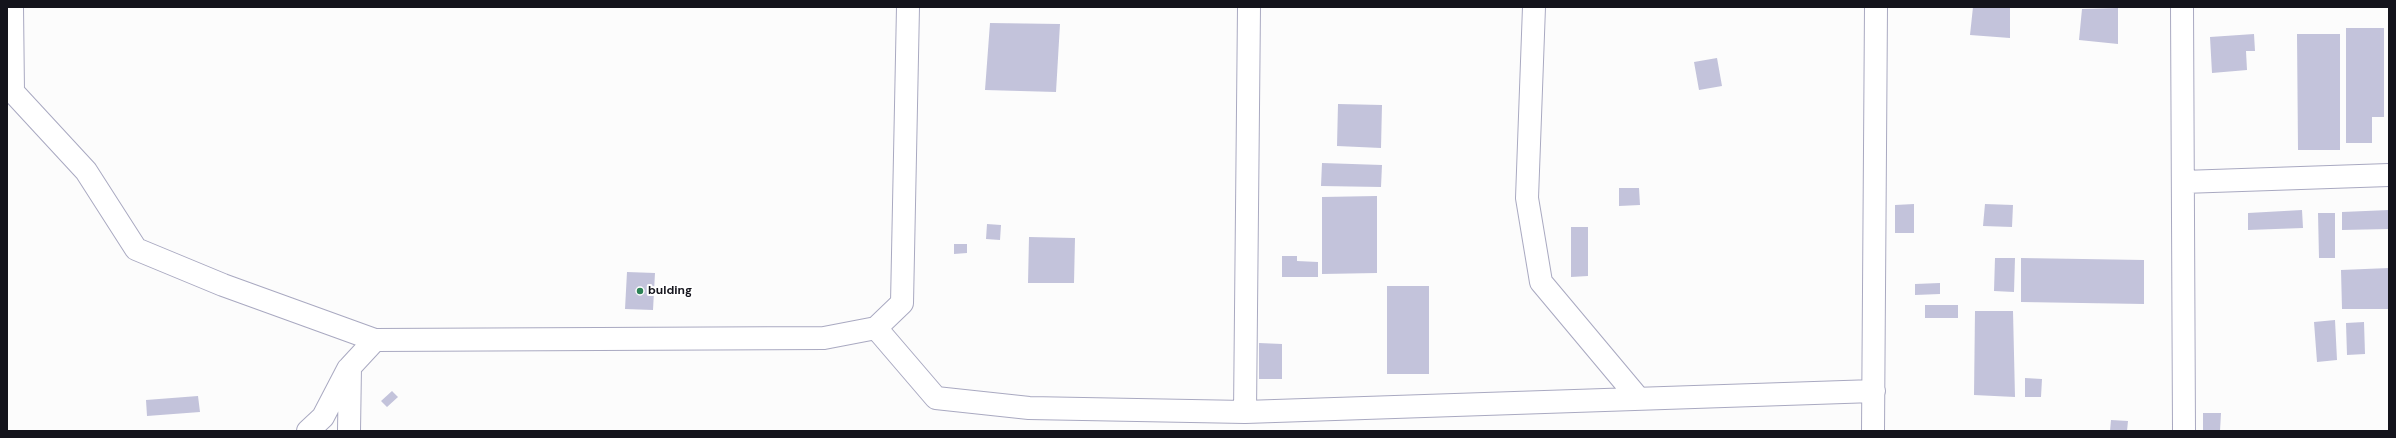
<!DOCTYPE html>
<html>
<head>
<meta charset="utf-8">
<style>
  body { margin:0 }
  #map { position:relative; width:2396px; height:438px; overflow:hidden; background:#fcfcfc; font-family:"DM Sans",sans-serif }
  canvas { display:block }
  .frame { position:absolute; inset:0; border:8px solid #14141c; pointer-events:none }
</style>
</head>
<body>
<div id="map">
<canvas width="2396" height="438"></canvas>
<div class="frame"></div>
</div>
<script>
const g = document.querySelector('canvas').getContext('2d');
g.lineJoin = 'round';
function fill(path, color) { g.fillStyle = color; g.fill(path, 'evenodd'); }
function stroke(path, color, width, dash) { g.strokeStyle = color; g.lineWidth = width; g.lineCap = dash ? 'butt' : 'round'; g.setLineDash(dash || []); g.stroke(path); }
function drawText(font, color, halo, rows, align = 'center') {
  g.font = font + ' "DM Sans",sans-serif'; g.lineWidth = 4; g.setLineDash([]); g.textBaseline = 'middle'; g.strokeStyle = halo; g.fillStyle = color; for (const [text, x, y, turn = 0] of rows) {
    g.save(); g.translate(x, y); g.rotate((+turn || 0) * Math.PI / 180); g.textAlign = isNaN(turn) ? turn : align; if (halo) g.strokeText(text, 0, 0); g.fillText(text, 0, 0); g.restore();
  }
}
fill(new Path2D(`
  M 1973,7 L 2010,7 L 2010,38 L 1970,35 Z
  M 2118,8 L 2118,44 L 2079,40 L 2082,9 Z
  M 990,23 L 1060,24 L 1056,92 L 985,90 Z
  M 2346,28 L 2384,28 L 2384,117 L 2372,117 L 2372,143 L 2346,143 Z
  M 2254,34 L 2255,51 L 2246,51 L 2247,70 L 2212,73 L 2210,37 Z
  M 2297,34 L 2340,34 L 2340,150 L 2298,150 Z
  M 1717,58 L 1722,86 L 1699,90 L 1694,62 Z
  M 1338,104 L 1382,105 L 1381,148 L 1337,146 Z
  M 1322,163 L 1382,165 L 1381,187 L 1321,186 Z
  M 1619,188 L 1639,188 L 1640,205 L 1619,206 Z
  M 1377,196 L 1377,273 L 1322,274 L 1322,197 Z
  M 1914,204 L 1914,233 L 1895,233 L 1895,205 Z
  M 1985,204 L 2013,205 L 2012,227 L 1983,226 Z
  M 2302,210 L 2303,228 L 2248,230 L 2248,213 Z
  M 2389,210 L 2389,229 L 2342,230 L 2342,212 Z
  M 2318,213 L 2335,213 L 2335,258 L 2319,258 Z
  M 987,224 L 1001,225 L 1000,240 L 986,239 Z
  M 1571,227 L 1588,227 L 1588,276 L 1571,277 Z
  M 1029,237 L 1075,238 L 1074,283 L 1028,283 Z
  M 954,244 L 967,244 L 967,253 L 954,254 Z
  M 1282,256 L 1297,256 L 1297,261 L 1318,262 L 1318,277 L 1282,277 Z
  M 1995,258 L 2015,258 L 2014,292 L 1994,291 Z
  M 2021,258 L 2144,260 L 2144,304 L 2021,302 Z
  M 2389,268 L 2389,309 L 2342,309 L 2341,270 Z
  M 627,272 L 655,273 L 653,310 L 625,309 Z
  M 1940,283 L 1940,294 L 1915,295 L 1915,284 Z
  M 1387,286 L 1429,286 L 1429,374 L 1387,374 Z
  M 1925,305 L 1958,305 L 1958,318 L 1925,318 Z
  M 1975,311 L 2013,311 L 2015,397 L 1974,395 Z
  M 2335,320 L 2337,360 L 2317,362 L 2314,322 Z
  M 2364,322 L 2365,354 L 2347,355 L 2346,323 Z
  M 1259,343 L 1282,344 L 1282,379 L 1259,379 Z
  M 2025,378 L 2042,379 L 2041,397 L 2025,397 Z
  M 392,391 L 398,397 L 387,407 L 381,401 Z
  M 198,396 L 200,412 L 147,416 L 146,400 Z
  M 2203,413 L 2221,413 L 2220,431 L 2203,431 Z
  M 2111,420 L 2128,421 L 2127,431 L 2110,431 Z`), '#c3c3db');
const minor = new Path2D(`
  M 12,7 L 13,92 L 86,171 L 136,249 L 223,285 L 375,340
  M 1534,7 L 1527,198 L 1541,282 L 1639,399
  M 2182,7 L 2184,431
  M 2183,182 L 2389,175
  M 876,328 L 936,398 L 1029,408 L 1245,412 L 1874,391
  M 1245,412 L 1249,7
  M 308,431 L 323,417 L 348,369
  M 349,431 L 350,367 L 375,340 L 824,338 L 876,328 L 902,303 L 908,7
  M 1873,431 L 1876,7`);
stroke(minor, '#a9a9c1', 24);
stroke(minor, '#fff', 22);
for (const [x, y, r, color] of [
  [640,291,4,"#2c8256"]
]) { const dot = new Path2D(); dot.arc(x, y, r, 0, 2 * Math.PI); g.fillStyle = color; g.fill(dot); stroke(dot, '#fff', 1.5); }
drawText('bold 12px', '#14141c', '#fff', [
  ["bulding",648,291]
], 'left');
</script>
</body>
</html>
